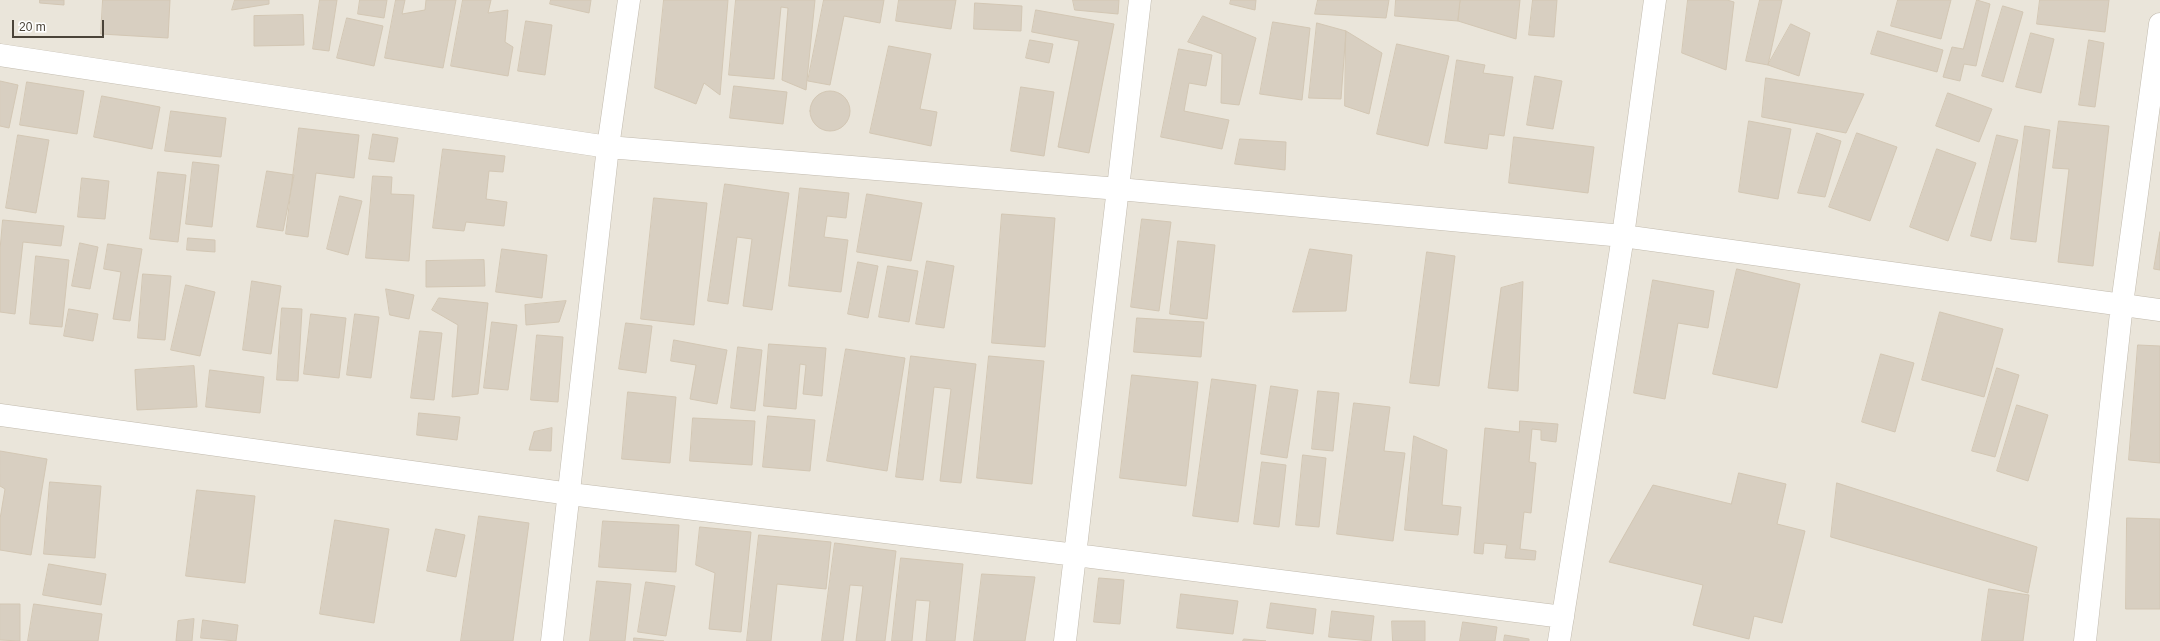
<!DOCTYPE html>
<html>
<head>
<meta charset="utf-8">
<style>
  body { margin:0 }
  #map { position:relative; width:2160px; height:641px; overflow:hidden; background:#f6f3ec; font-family:Arial,sans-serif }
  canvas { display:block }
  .scale { position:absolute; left:12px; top:20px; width:92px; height:18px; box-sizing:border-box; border:2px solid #4b4439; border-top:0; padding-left:5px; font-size:12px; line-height:14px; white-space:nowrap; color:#4b4439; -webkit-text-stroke:3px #fff; paint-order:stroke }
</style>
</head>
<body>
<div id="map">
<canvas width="2160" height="641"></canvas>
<div class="scale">20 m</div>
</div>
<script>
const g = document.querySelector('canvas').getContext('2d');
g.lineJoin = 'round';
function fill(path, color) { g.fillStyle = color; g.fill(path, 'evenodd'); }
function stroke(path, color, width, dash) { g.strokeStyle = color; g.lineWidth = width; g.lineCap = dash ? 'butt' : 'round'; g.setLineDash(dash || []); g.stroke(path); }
fill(new Path2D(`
  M 0,0 L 2160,0 L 2160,641 L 0,641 Z`), '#eae5da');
const building = new Path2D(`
  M 40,0 L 64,0 L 64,5 L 40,3 Z
  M 103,0 L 170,0 L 168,38 L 101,34 Z
  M 235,0 L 269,0 L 269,4 L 232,10 Z
  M 320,0 L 337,0 L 329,51 L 313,49 Z
  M 360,0 L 387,0 L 384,18 L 358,14 Z
  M 396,0 L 405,0 L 402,14 L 425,10 L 426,0 L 456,0 L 443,68 L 385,58 Z
  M 463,0 L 491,0 L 488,13 L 508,10 L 505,42 L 513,47 L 508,76 L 451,66 Z
  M 551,0 L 591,0 L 589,13 L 550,4 Z
  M 664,0 L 728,0 L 720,95 L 704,83 L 696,104 L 655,88 Z
  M 736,0 L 815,0 L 806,90 L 782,80 L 788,8 L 781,7 L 774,79 L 729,75 Z
  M 824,0 L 884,0 L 880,23 L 844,16 L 830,85 L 808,81 Z
  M 899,0 L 956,0 L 951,29 L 896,21 Z
  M 1073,0 L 1119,0 L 1118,14 L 1075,10 Z
  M 1231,0 L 1256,0 L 1255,10 L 1230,4 Z
  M 1318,0 L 1389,0 L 1386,18 L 1315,14 Z
  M 1396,0 L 1460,0 L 1458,21 L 1395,16 Z
  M 1461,0 L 1520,0 L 1516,39 L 1458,21 Z
  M 1533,0 L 1557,0 L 1554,37 L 1529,35 Z
  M 1688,0 L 1727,0 L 1734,2 L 1726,70 L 1682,53 Z
  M 1760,0 L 1782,0 L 1768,65 L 1746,61 Z
  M 1898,0 L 1951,0 L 1941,39 L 1891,26 Z
  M 1977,0 L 1990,4 L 1976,66 L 1964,64 L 1960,81 L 1943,77 L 1952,47 L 1963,49 Z
  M 2040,0 L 2109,0 L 2105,32 L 2037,24 Z
  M 975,3 L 1022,6 L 1021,31 L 974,29 Z
  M 2003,6 L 2023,12 L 2003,82 L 1982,76 Z
  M 1036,10 L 1114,24 L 1089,153 L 1058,147 L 1079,41 L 1032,32 Z
  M 303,15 L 304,45 L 254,46 L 254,16 Z
  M 1203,16 L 1256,38 L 1239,105 L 1221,103 L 1222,54 L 1188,42 Z
  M 347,18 L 383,26 L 374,66 L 337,58 Z
  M 526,21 L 552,25 L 545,75 L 518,71 Z
  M 1273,22 L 1310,28 L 1302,100 L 1260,94 Z
  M 1317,23 L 1346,31 L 1341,99 L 1309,98 Z
  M 1791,24 L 1810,33 L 1799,76 L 1768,65 Z
  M 1346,31 L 1382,53 L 1369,114 L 1345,106 Z
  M 1878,31 L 1943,50 L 1937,72 L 1871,54 Z
  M 2031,33 L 2054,39 L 2041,93 L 2016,87 Z
  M 1030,40 L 1053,44 L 1049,63 L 1026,58 Z
  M 2089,40 L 2104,43 L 2095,107 L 2079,105 Z
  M 1397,44 L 1449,56 L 1428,146 L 1377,134 Z
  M 889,46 L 931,54 L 920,109 L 937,112 L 931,146 L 870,133 Z
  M 1179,49 L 1212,55 L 1206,86 L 1189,83 L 1184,111 L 1229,120 L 1222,149 L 1161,137 Z
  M 1457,60 L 1485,65 L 1483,73 L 1513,77 L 1504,136 L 1489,134 L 1487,149 L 1445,143 Z
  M 1535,76 L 1562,81 L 1553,129 L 1527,125 Z
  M 1766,78 L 1864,94 L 1846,133 L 1762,117 Z
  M 0,81 L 18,85 L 9,128 L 0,126 Z
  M 27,82 L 84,91 L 77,134 L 20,125 Z
  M 734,86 L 787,92 L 783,124 L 730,118 Z
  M 1021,87 L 1054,92 L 1044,156 L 1011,151 Z
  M810 111a20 20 0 1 1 40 0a20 20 0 1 1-40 0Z
  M 1948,93 L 1992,109 L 1979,142 L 1936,126 Z
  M 102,96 L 160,107 L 152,149 L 94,137 Z
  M 171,111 L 226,118 L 221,157 L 165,151 Z
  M 1749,121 L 1791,129 L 1778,199 L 1739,192 Z
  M 2059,121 L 2109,126 L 2093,266 L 2058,262 L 2069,169 L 2053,168 Z
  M 2025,126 L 2050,130 L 2036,242 L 2011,239 Z
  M 299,128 L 359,135 L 354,178 L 316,173 L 308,237 L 286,234 Z
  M 1817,133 L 1841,141 L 1825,197 L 1798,193 Z
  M 1857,133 L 1897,147 L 1870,221 L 1829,207 Z
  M 373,134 L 398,138 L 394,162 L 369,159 Z
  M 18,135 L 49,140 L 36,213 L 6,208 Z
  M 1997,135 L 2018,140 L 1991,241 L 1971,236 Z
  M 1514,137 L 1594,147 L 1588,193 L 1509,183 Z
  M 1240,139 L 1286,142 L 1285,170 L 1235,164 Z
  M 443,149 L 505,156 L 503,172 L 489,171 L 486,199 L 507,202 L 504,226 L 466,222 L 464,231 L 433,228 Z
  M 1937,149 L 1976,163 L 1948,241 L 1910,227 Z
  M 193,162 L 219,165 L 212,227 L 186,224 Z
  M 267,171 L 294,175 L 283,231 L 257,227 Z
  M 158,172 L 186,175 L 178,242 L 150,239 Z
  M 373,176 L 392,177 L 391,194 L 414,195 L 409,261 L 366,258 Z
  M 82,178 L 109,181 L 105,219 L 78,217 Z
  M 725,184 L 789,193 L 772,310 L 743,306 L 752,239 L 737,237 L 728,304 L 708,301 Z
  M 800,188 L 849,193 L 846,218 L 827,216 L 824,237 L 848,240 L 841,292 L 789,286 Z
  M 867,194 L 922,203 L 911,261 L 857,252 Z
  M 340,196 L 362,201 L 348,255 L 327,249 Z
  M 654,198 L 707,203 L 694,325 L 641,319 Z
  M 1002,214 L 1055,218 L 1045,347 L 992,343 Z
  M 1142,219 L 1171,222 L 1159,311 L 1131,307 Z
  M 3,220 L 64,226 L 61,246 L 23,242 L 15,314 L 0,312 L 0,250 Z
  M 2160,232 L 2160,270 L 2154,269 Z
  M 188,238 L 215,240 L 215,252 L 187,250 Z
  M 1178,241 L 1215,245 L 1207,319 L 1170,314 Z
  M 80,243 L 98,247 L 90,289 L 72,286 Z
  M 108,244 L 142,249 L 130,321 L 113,319 L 121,272 L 104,269 Z
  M 502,249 L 547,255 L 542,298 L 496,292 Z
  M 1310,249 L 1352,255 L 1346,311 L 1293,312 Z
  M 1427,252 L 1455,256 L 1439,386 L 1410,383 Z
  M 36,256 L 69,260 L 62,327 L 30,324 Z
  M 484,260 L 485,286 L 426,287 L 426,261 Z
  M 927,261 L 954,266 L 944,328 L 916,324 Z
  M 858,262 L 878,266 L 868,318 L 848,314 Z
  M 888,266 L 918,271 L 909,322 L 879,317 Z
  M 1737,269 L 1800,284 L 1777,388 L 1713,374 Z
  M 143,274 L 171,276 L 165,340 L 138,338 Z
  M 1653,280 L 1714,291 L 1708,328 L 1678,323 L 1665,399 L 1634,393 Z
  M 252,281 L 281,286 L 271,354 L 243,350 Z
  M 1523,282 L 1518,391 L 1488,388 L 1501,288 Z
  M 186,285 L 215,292 L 200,356 L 171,350 Z
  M 386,289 L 414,295 L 409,319 L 390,315 Z
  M 439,298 L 488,303 L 478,394 L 452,397 L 458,325 L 432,310 Z
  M 566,301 L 559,322 L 526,325 L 525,305 Z
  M 282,308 L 302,309 L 298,381 L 277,380 Z
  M 69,309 L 98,314 L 93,341 L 64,336 Z
  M 1940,312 L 2003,329 L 1984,397 L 1922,380 Z
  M 311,314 L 346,318 L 339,378 L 304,374 Z
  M 355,314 L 379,317 L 371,378 L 347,375 Z
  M 1137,318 L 1204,322 L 1201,357 L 1134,352 Z
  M 492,322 L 517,325 L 508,390 L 484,388 Z
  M 626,323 L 652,326 L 646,373 L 619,369 Z
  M 420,331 L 442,333 L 434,400 L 411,398 Z
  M 537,335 L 563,337 L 558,402 L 531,400 Z
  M 674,340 L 727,350 L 717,404 L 690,399 L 696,365 L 671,361 Z
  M 769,344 L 826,348 L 822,396 L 803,394 L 806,365 L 800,364 L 796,409 L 764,406 Z
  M 2138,345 L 2160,346 L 2160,463 L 2129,460 Z
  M 738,347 L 762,350 L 755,411 L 731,408 Z
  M 846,349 L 905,358 L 887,471 L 827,461 Z
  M 1881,354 L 1914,363 L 1895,432 L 1862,422 Z
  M 911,356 L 976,364 L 961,483 L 940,481 L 951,389 L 934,387 L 923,480 L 896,477 Z
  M 989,356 L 1044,361 L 1032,484 L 977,478 Z
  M 194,366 L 197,407 L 137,410 L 135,370 Z
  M 1997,368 L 2019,375 L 1995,457 L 1972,451 Z
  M 210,370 L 264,377 L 260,413 L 206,407 Z
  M 1132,375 L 1198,382 L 1186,486 L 1120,478 Z
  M 1212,379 L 1256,385 L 1238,522 L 1193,516 Z
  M 1271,386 L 1298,390 L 1287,458 L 1261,454 Z
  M 1318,391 L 1339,393 L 1333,451 L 1312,449 Z
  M 628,392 L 676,397 L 670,463 L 622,459 Z
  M 1354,403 L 1390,407 L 1384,451 L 1405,453 L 1393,541 L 1337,534 Z
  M 2017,405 L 2048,415 L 2028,481 L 1997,471 Z
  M 419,413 L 460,417 L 457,440 L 417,435 Z
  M 768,416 L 815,420 L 810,471 L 763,467 Z
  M 693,418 L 755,421 L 752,465 L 690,461 Z
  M 1520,421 L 1558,424 L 1556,442 L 1541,440 L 1541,430 L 1532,429 L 1529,462 L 1536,463 L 1531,513 L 1524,512 L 1520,549 L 1536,551 L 1535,560 L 1505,558 L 1507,545 L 1484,543 L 1483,554 L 1474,553 L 1485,428 L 1519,432 Z
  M 552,428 L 551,451 L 529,450 L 534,432 Z
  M 1414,436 L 1447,450 L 1442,505 L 1461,507 L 1458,535 L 1405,530 Z
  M 0,451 L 47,459 L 31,555 L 0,550 L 0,519 L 5,489 L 0,486 Z
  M 1303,455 L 1326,458 L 1319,527 L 1296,525 Z
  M 1262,462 L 1286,465 L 1279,527 L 1254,524 Z
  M 1739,473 L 1786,484 L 1777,524 L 1805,531 L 1782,623 L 1754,616 L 1749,639 L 1693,625 L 1703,585 L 1609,562 L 1653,485 L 1731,504 Z
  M 50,482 L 101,486 L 95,558 L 44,554 Z
  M 1837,483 L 2037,547 L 2028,593 L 1831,537 Z
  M 197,490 L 255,496 L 245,583 L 186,576 Z
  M 479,516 L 529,523 L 513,641 L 461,641 Z
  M 2127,518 L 2160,519 L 2160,609 L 2126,609 Z
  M 335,520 L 389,529 L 374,623 L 320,614 Z
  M 603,521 L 679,525 L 676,572 L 599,567 Z
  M 700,527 L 751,532 L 741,632 L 709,629 L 715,573 L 696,565 Z
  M 436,529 L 465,535 L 456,577 L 427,571 Z
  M 759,535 L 831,542 L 826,589 L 777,584 L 771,641 L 747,641 Z
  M 835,543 L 896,551 L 885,641 L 856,641 L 863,586 L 850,585 L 843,641 L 822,641 Z
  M 901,558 L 963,564 L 955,641 L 926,641 L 930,601 L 916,600 L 912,641 L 892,641 Z
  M 49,564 L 106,574 L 101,605 L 43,595 Z
  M 982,574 L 1035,577 L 1025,641 L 974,641 Z
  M 1099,578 L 1124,580 L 1120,624 L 1094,622 Z
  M 597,581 L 631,584 L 625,641 L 590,641 Z
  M 646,582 L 675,586 L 666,636 L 638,632 Z
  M 1989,589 L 2029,595 L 2023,641 L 1982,641 Z
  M 1181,594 L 1238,601 L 1233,634 L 1177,628 Z
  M 1271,603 L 1316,609 L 1313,634 L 1267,628 Z
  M 0,604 L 20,604 L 20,641 L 0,640 Z
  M 34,604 L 102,614 L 98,641 L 28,641 Z
  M 1332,611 L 1374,616 L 1371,641 L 1329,637 Z
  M 194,619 L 192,641 L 176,641 L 178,621 Z
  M 203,620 L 238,625 L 236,641 L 201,638 Z
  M 1392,621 L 1425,621 L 1425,641 L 1393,641 Z
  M 1463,622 L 1497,627 L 1495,641 L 1460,641 Z
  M 1505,635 L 1529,639 L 1529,641 L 1504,641 Z
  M 634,638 L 664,641 L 634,641 Z
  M 1244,639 L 1266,641 L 1243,641 Z`);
fill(building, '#d8cfc1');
stroke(building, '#d3c7b4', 1);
const street = new Path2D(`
  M 0,55 L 608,147 L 1119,189 L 1623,236 L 2160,310
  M 0,415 L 570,494 L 1076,555 L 1563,617
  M 552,641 L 608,147 L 629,0
  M 1065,641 L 1140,0
  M 1559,641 L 1623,236 L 1655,0
  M 2085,641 L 2122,304 L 2160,24`);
stroke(street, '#c2bbae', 23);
stroke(street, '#fff', 22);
</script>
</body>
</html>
